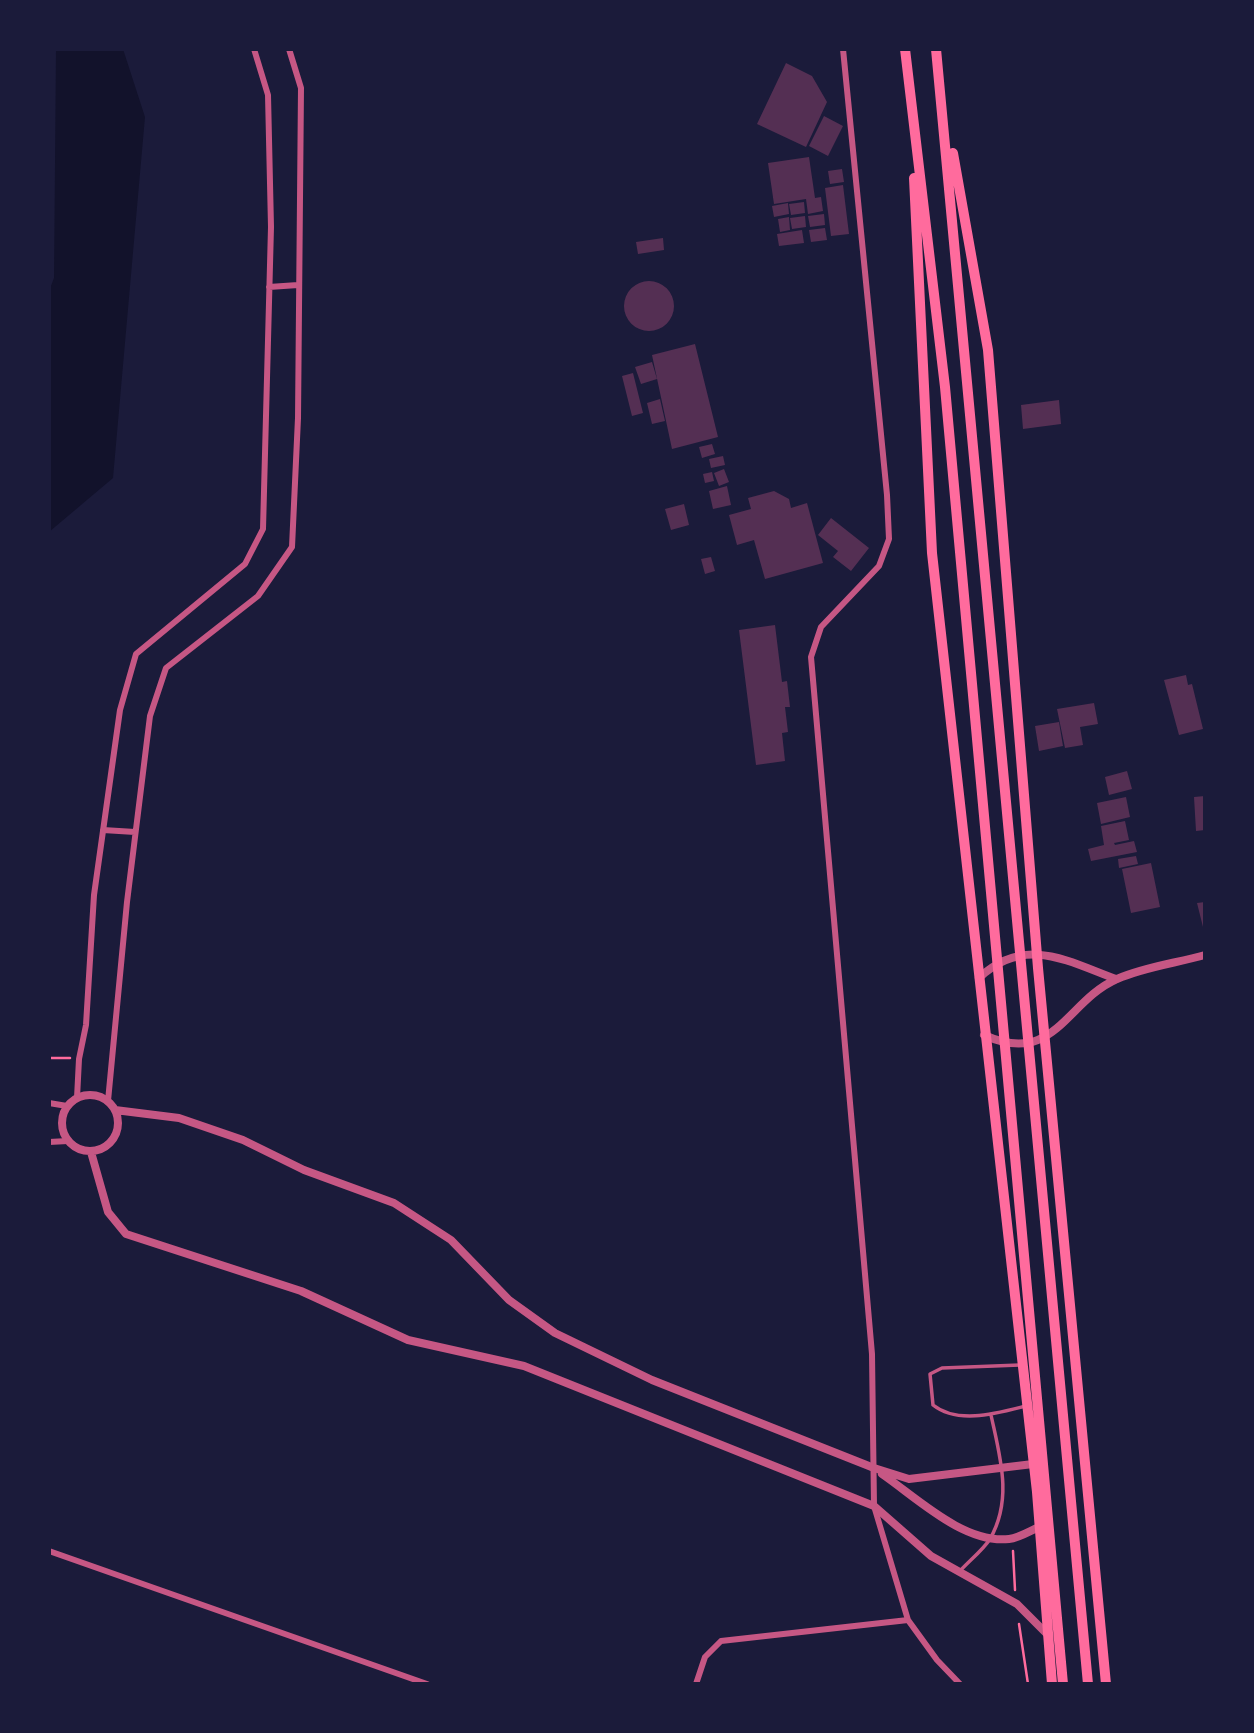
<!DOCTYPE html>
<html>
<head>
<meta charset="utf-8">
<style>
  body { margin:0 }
  #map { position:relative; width:1254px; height:1733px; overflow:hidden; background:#1b1b3a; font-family:Karla,sans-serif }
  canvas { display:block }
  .frame { position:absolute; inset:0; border:51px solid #1b1b3a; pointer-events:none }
</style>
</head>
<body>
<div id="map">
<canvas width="1254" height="1733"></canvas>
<div class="frame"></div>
</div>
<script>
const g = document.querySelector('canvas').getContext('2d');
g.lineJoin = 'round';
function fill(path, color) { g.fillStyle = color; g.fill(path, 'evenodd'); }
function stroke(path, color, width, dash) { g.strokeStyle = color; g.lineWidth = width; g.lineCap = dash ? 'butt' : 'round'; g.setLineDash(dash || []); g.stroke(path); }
fill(new Path2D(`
  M 56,49 L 123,49 L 145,117 L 113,478 L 49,532 L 49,291 L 54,278 Z`), '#12122b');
fill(new Path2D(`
  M 786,63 L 812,76 L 827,102 L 806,147 L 757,124 Z
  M 824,116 L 843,126 L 828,156 L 809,146 Z
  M 809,157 L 815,198 L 821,197 L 823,211 L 808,214 L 806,199 L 774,204 L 768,163 Z
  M 842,169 L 844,182 L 830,184 L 828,171 Z
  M 843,185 L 849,234 L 831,236 L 825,188 Z
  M 804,202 L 805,213 L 791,215 L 789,204 Z
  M 788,203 L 789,214 L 774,217 L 772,206 Z
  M 824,214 L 825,225 L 810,227 L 808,216 Z
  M 805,216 L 806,227 L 792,229 L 790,218 Z
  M 789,217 L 790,230 L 780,232 L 778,219 Z
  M 825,228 L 827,240 L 811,242 L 809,230 Z
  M 802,230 L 804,243 L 779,246 L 777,234 Z
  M 663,238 L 664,250 L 638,254 L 636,242 Z
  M624 306a25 25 0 1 1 50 0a25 25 0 1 1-50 0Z
  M 695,344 L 718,437 L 672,449 L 652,355 Z
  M 652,362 L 657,379 L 641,384 L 635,367 Z
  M 633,373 L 643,413 L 632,416 L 622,376 Z
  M 660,399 L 665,421 L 652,424 L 647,403 Z
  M 1059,400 L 1061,424 L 1023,429 L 1021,405 Z
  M 712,444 L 715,454 L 702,458 L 699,447 Z
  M 723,456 L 725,465 L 711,468 L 709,459 Z
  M 724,469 L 729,482 L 719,486 L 714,473 Z
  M 712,472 L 714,481 L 705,483 L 703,474 Z
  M 727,486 L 731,505 L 713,509 L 709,491 Z
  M 774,491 L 789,499 L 791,508 L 807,503 L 823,563 L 765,579 L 754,540 L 737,545 L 729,515 L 751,509 L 748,498 Z
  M 684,504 L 689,525 L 671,530 L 665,509 Z
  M 831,518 L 869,548 L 851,571 L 833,557 L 838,551 L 818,535 Z
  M 711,557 L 715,571 L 705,574 L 701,559 Z
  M 775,625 L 782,682 L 787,681 L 790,707 L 785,707 L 788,732 L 782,733 L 785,761 L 756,765 L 739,630 Z
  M 1186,675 L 1188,685 L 1192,684 L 1203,729 L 1179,735 L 1164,680 Z
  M 1094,703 L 1098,724 L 1080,727 L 1083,745 L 1065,748 L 1057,709 Z
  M 1059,722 L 1063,746 L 1039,751 L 1035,726 Z
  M 1127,771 L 1132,789 L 1109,795 L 1105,777 Z
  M 1205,796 L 1205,830 L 1196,831 L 1194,797 Z
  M 1126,797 L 1130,817 L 1101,824 L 1097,803 Z
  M 1125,821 L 1129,840 L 1114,843 L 1115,845 L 1134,841 L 1137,852 L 1091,861 L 1088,849 L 1104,845 L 1101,826 Z
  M 1136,856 L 1138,864 L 1119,868 L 1118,859 Z
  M 1151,863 L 1160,907 L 1131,913 L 1122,869 Z
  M 1205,902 L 1205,931 L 1204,931 L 1197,903 Z`), '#542f53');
stroke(new Path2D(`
  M 49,1058 L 70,1058
  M 1013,1551 L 1015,1590
  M 1019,1624 L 1028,1684`), '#ff6b9d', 2.5);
stroke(new Path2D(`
  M 1020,1365 L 942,1368 L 930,1374 L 933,1405 C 958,1425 998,1413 1026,1406
  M 960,1571 C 969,1561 983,1550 990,1539 C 1013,1499 1000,1457 991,1415`), '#c65784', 3.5);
stroke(new Path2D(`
  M 843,49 L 887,495 L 889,539 L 879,566 L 821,627 L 811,657 L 872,1354 L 874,1506 L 908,1620 L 937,1660 L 960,1684
  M 269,287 L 298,285
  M 103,830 L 135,832
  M 77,1098 L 79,1059 L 86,1025 L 94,895 L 120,710 L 136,654 L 245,564 L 263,529 L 271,227 L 268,95 L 254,49
  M 108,1101 L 127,902 L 150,716 L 166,668 L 258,596 L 292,547 L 298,418 L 301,88 L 289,49
  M 49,1103 L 67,1106
  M 49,1142 L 68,1141
  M 49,1551 L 427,1684
  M 696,1684 L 705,1657 L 721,1641 L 908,1620`), '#c65784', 6);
stroke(new Path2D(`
  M 979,978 C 1025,935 1067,961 1116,979
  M 984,1035 C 1055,1067 1066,1001 1117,979 C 1144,967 1177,963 1205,955
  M62 1123a28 28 0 1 1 56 0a28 28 0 1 1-56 0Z
  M 115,1110 L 179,1118 L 243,1140 L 304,1170 L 394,1203 L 451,1240 L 509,1300 L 555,1333 L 652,1380 L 874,1468 L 909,1479 L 1033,1464
  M 91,1152 L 108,1212 L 126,1234 L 301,1291 L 408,1340 L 524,1366 L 874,1506 L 931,1556 L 1017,1604 L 1048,1635
  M 882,1474 C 917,1498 964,1544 1009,1539 C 1019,1538 1030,1531 1039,1527`), '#c65784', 8);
stroke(new Path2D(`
  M 905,49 L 945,387 L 1063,1684
  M 936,49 L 1088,1684
  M 953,153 L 988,350 L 1038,968 L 1106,1684
  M 914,178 L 932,553 L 1037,1492 L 1052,1684`), '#ff6b9d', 10);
</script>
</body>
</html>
